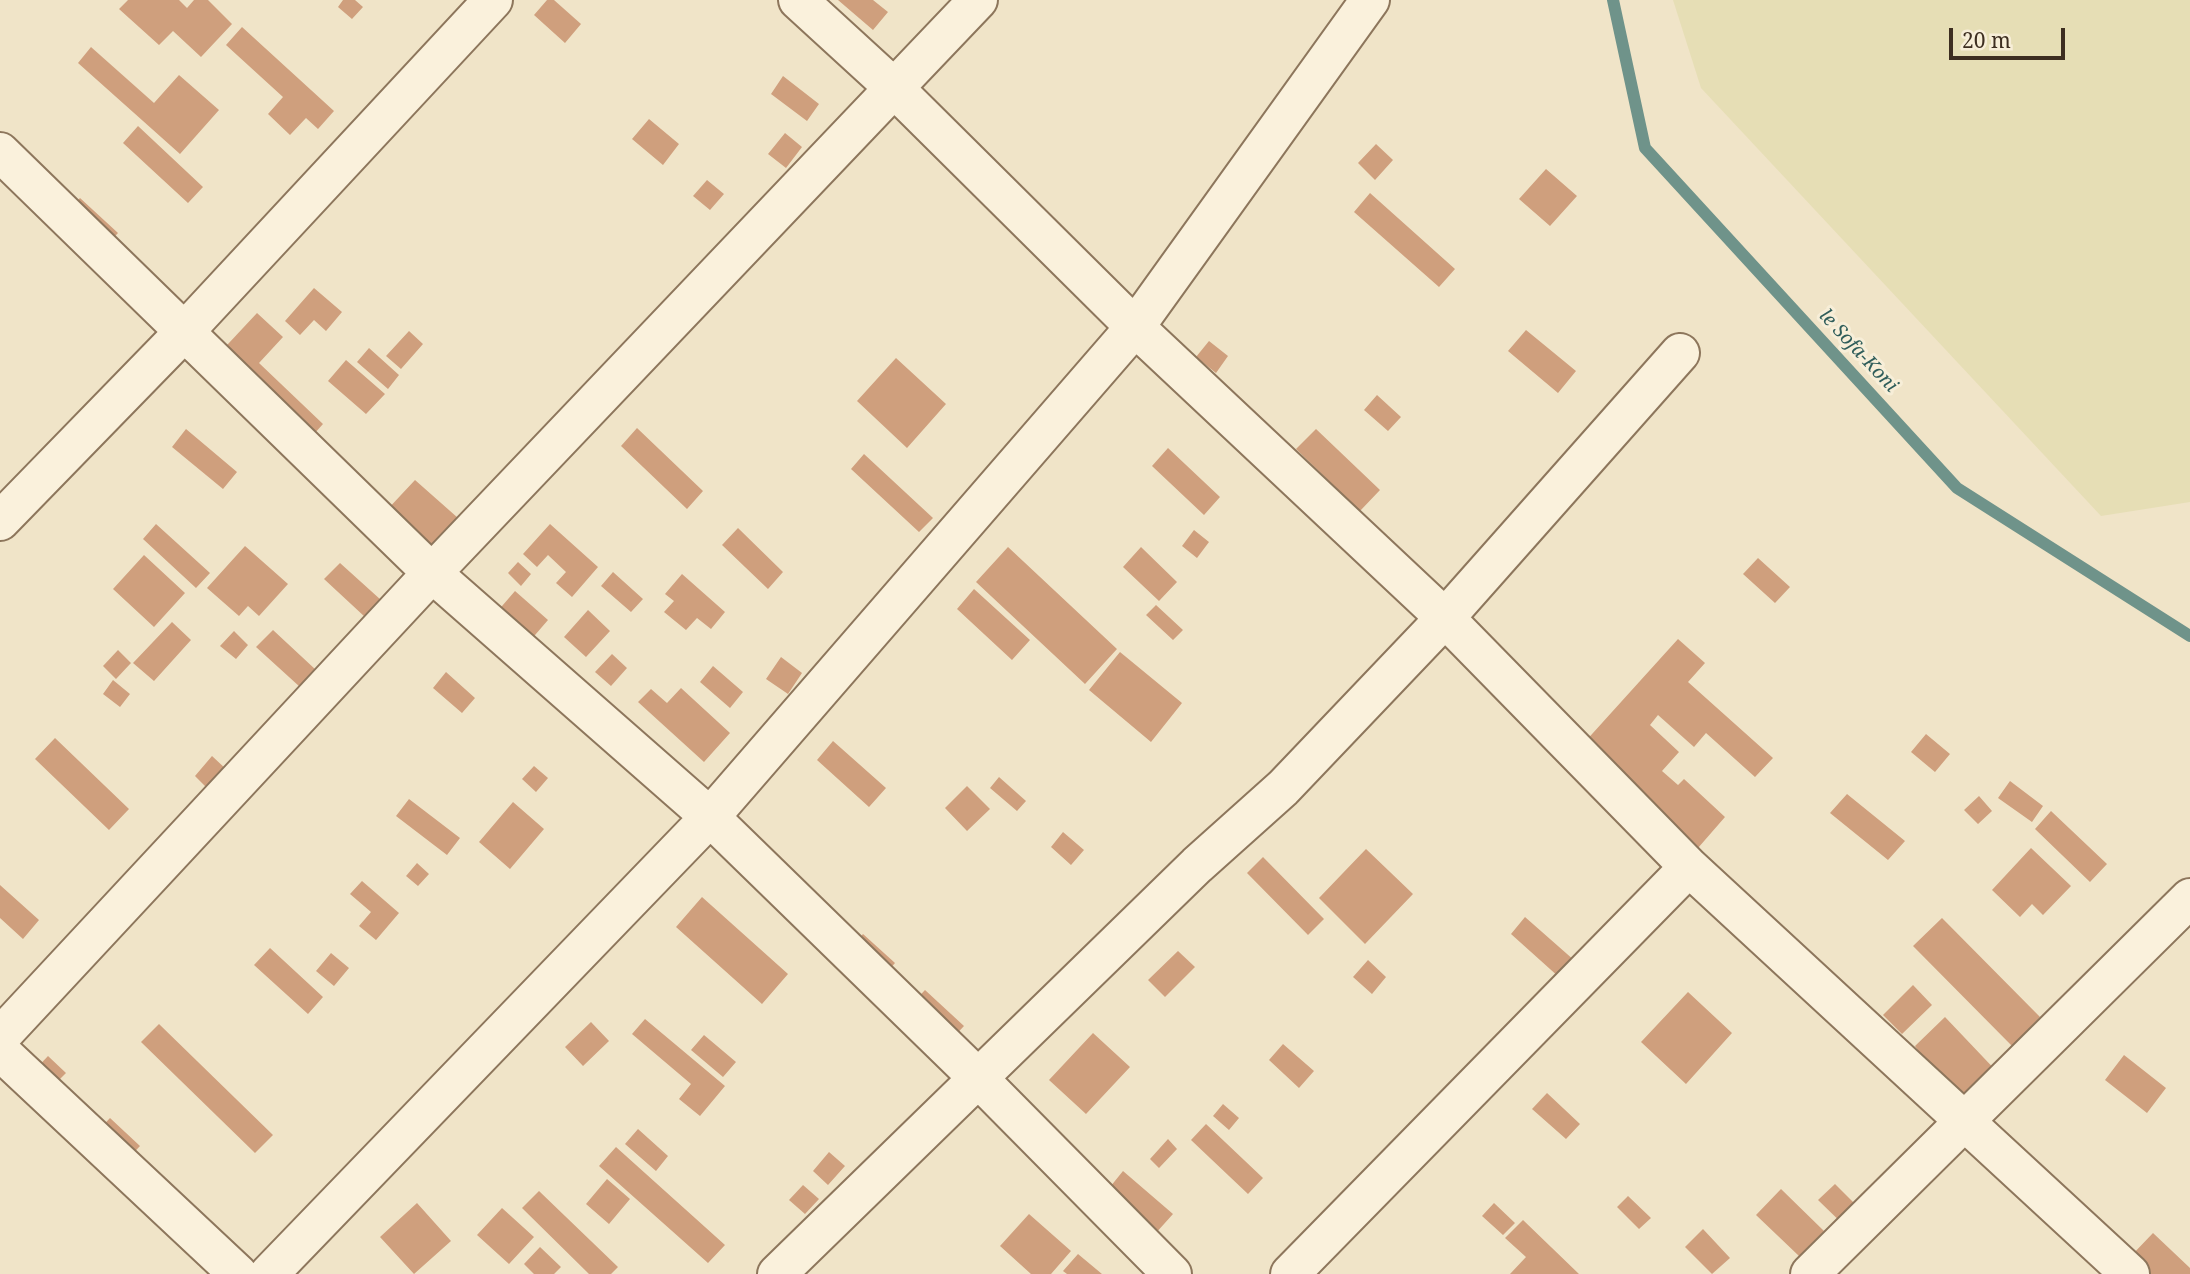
<!DOCTYPE html>
<html>
<head>
<meta charset="utf-8">
<style>
  body { margin:0 }
  #map { position:relative; width:2190px; height:1274px; overflow:hidden; background:#f0e4c8; font-family:"Noto Serif",serif }
  canvas { display:block }
  .scale { position:absolute; left:1949px; top:28px; width:116px; height:32px; box-sizing:border-box; border:4px solid #3d2e20; border-top:0; padding-left:9px; font-size:21px; line-height:24px; white-space:nowrap; color:#3d2e20; -webkit-text-stroke:5px #f7eed8; paint-order:stroke }
</style>
</head>
<body>
<div id="map">
<canvas width="2190" height="1274"></canvas>
<div class="scale">20 m</div>
</div>
<script>
const g = document.querySelector('canvas').getContext('2d');
g.lineJoin = 'round';
function fill(path, color) { g.fillStyle = color; g.fill(path, 'evenodd'); }
function stroke(path, color, width, dash) { g.strokeStyle = color; g.lineWidth = width; g.lineCap = dash ? 'butt' : 'round'; g.setLineDash(dash || []); g.stroke(path); }
function drawText(font, color, halo, rows, align = 'center') {
  g.font = font + ' "Noto Serif",serif'; g.lineWidth = 6; g.setLineDash([]); g.textBaseline = 'middle'; g.strokeStyle = halo; g.fillStyle = color; for (const [text, x, y, turn = 0] of rows) {
    g.save(); g.translate(x, y); g.rotate((+turn || 0) * Math.PI / 180); g.textAlign = isNaN(turn) ? turn : align; if (halo) g.strokeText(text, 0, 0); g.fillText(text, 0, 0); g.restore();
  }
}
fill(new Path2D(`
  M 1673,0 L 2190,0 L 2190,502 L 2101,516 L 1701,88 Z`), '#e6deb5');
stroke(new Path2D(`
  M 1613,0 L 1645,148 L 1957,488 L 2190,636`), '#6f938a', 12);
fill(new Path2D(`
  M 128,0 L 179,0 L 187,8 L 194,0 L 208,0 L 232,24 L 201,57 L 173,31 L 159,45 L 119,9 Z
  M 343,0 L 355,0 L 363,7 L 352,19 L 338,7 Z
  M 547,0 L 554,0 L 581,24 L 565,43 L 534,15 Z
  M 838,0 L 873,0 L 888,12 L 873,30 Z
  M 242,27 L 334,111 L 318,129 L 306,118 L 290,135 L 268,114 L 283,97 L 226,45 Z
  M 91,47 L 154,103 L 179,75 L 219,110 L 180,154 L 78,63 Z
  M 783,76 L 819,104 L 807,121 L 771,94 Z
  M 649,119 L 679,144 L 663,165 L 632,139 Z
  M 138,126 L 203,187 L 188,203 L 123,143 Z
  M 785,133 L 802,147 L 786,168 L 768,154 Z
  M 1376,144 L 1393,160 L 1375,180 L 1358,163 Z
  M 1546,169 L 1577,196 L 1550,226 L 1519,199 Z
  M 707,180 L 724,194 L 710,210 L 693,196 Z
  M 1370,193 L 1455,269 L 1439,287 L 1354,212 Z
  M 80,198 L 118,233 L 103,249 L 65,214 Z
  M 314,288 L 342,312 L 326,331 L 314,320 L 300,335 L 285,321 Z
  M 257,313 L 283,337 L 259,363 L 323,424 L 304,445 L 214,359 Z
  M 1526,330 L 1576,371 L 1558,393 L 1508,351 Z
  M 409,331 L 423,344 L 401,369 L 386,356 Z
  M 1209,341 L 1228,356 L 1216,373 L 1196,357 Z
  M 369,348 L 399,375 L 388,389 L 357,362 Z
  M 896,358 L 946,404 L 907,448 L 857,401 Z
  M 346,360 L 385,394 L 366,414 L 328,381 Z
  M 1377,395 L 1401,417 L 1388,431 L 1364,410 Z
  M 637,428 L 703,491 L 687,509 L 621,446 Z
  M 186,429 L 237,472 L 223,489 L 172,447 Z
  M 1316,429 L 1380,490 L 1360,511 L 1296,449 Z
  M 1168,448 L 1220,497 L 1204,515 L 1152,466 Z
  M 864,454 L 933,518 L 919,532 L 851,469 Z
  M 415,480 L 458,518 L 430,551 L 386,511 Z
  M 156,524 L 210,573 L 196,588 L 143,539 Z
  M 550,524 L 598,567 L 572,597 L 556,583 L 566,572 L 548,555 L 537,567 L 523,554 Z
  M 738,528 L 783,572 L 768,589 L 722,545 Z
  M 1194,530 L 1209,542 L 1197,558 L 1182,546 Z
  M 245,546 L 288,584 L 259,616 L 248,606 L 239,616 L 207,588 Z
  M 1008,547 L 1117,649 L 1085,684 L 976,582 Z
  M 1141,547 L 1177,582 L 1159,601 L 1123,567 Z
  M 144,555 L 185,593 L 154,627 L 113,589 Z
  M 1758,558 L 1790,587 L 1775,603 L 1743,574 Z
  M 518,562 L 531,574 L 521,586 L 508,573 Z
  M 340,563 L 381,600 L 365,617 L 324,579 Z
  M 613,572 L 643,599 L 631,612 L 601,586 Z
  M 682,574 L 725,612 L 711,629 L 697,618 L 686,630 L 664,612 L 674,601 L 665,594 Z
  M 974,589 L 1030,640 L 1012,660 L 957,609 Z
  M 515,591 L 548,620 L 529,642 L 496,613 Z
  M 1156,605 L 1183,630 L 1173,640 L 1146,615 Z
  M 588,610 L 610,631 L 586,657 L 564,637 Z
  M 172,622 L 191,640 L 154,681 L 133,663 Z
  M 273,630 L 316,670 L 300,687 L 256,647 Z
  M 234,631 L 248,645 L 236,659 L 220,646 Z
  M 1678,639 L 1705,663 L 1688,682 L 1773,758 L 1755,777 L 1706,733 L 1694,747 L 1658,715 L 1650,725 L 1679,752 L 1662,771 L 1678,785 L 1684,779 L 1725,817 L 1698,848 L 1583,744 Z
  M 118,650 L 131,663 L 116,679 L 103,666 Z
  M 1120,652 L 1182,703 L 1151,742 L 1089,690 Z
  M 612,654 L 627,668 L 611,686 L 595,672 Z
  M 781,657 L 802,673 L 788,694 L 766,679 Z
  M 713,666 L 743,692 L 730,708 L 700,682 Z
  M 446,672 L 475,698 L 462,713 L 433,688 Z
  M 113,680 L 130,694 L 120,707 L 103,694 Z
  M 681,688 L 730,733 L 704,762 L 638,702 L 651,689 L 667,703 Z
  M 1926,734 L 1950,754 L 1935,772 L 1911,752 Z
  M 55,738 L 129,809 L 109,830 L 35,759 Z
  M 833,741 L 886,788 L 869,807 L 817,760 Z
  M 212,756 L 227,770 L 209,790 L 195,776 Z
  M 534,766 L 548,778 L 536,792 L 522,779 Z
  M 999,777 L 1026,801 L 1017,811 L 990,788 Z
  M 2010,781 L 2043,806 L 2032,822 L 1998,798 Z
  M 967,786 L 990,809 L 967,831 L 945,808 Z
  M 1847,794 L 1905,841 L 1888,860 L 1830,813 Z
  M 1979,796 L 1992,811 L 1978,824 L 1964,810 Z
  M 409,799 L 460,838 L 447,855 L 396,816 Z
  M 513,802 L 544,829 L 510,869 L 479,842 Z
  M 2051,811 L 2107,864 L 2090,882 L 2035,829 Z
  M 1063,832 L 1084,850 L 1071,865 L 1051,847 Z
  M 2031,848 L 2071,886 L 2043,915 L 2032,904 L 2020,917 L 1992,890 Z
  M 1366,849 L 1413,894 L 1365,944 L 1319,898 Z
  M 1263,857 L 1324,919 L 1308,935 L 1247,873 Z
  M 417,863 L 429,874 L 418,886 L 406,876 Z
  M 362,881 L 399,913 L 376,940 L 359,926 L 371,912 L 350,894 Z
  M 0,885 L 39,920 L 23,939 L 0,918 Z
  M 702,897 L 788,974 L 762,1004 L 676,927 Z
  M 1525,917 L 1575,961 L 1560,978 L 1511,934 Z
  M 1942,918 L 2040,1017 L 2012,1046 L 1913,946 Z
  M 863,934 L 895,963 L 881,979 L 849,950 Z
  M 270,948 L 323,997 L 308,1014 L 254,965 Z
  M 1178,951 L 1195,967 L 1165,997 L 1148,980 Z
  M 331,953 L 349,968 L 334,986 L 316,971 Z
  M 1368,960 L 1386,977 L 1372,994 L 1353,977 Z
  M 1913,985 L 1932,1005 L 1902,1034 L 1883,1015 Z
  M 925,990 L 964,1026 L 946,1045 L 907,1009 Z
  M 1688,992 L 1732,1033 L 1686,1084 L 1641,1042 Z
  M 1945,1017 L 2002,1077 L 1965,1120 L 1915,1046 Z
  M 645,1019 L 725,1086 L 700,1116 L 679,1099 L 691,1084 L 632,1034 Z
  M 591,1022 L 609,1041 L 583,1066 L 565,1047 Z
  M 159,1024 L 273,1135 L 255,1153 L 141,1042 Z
  M 1093,1033 L 1130,1067 L 1086,1114 L 1049,1080 Z
  M 704,1035 L 736,1062 L 723,1077 L 691,1050 Z
  M 1283,1044 L 1314,1071 L 1299,1088 L 1269,1060 Z
  M 2124,1055 L 2166,1088 L 2147,1113 L 2105,1080 Z
  M 48,1056 L 66,1073 L 47,1092 L 30,1075 Z
  M 1547,1093 L 1580,1124 L 1566,1139 L 1532,1109 Z
  M 1223,1104 L 1239,1118 L 1229,1130 L 1213,1116 Z
  M 110,1118 L 140,1146 L 125,1162 L 95,1134 Z
  M 1206,1124 L 1263,1178 L 1248,1194 L 1191,1140 Z
  M 638,1129 L 668,1156 L 656,1171 L 625,1144 Z
  M 1168,1139 L 1177,1149 L 1159,1168 L 1150,1159 Z
  M 616,1147 L 725,1245 L 708,1263 L 599,1166 Z
  M 829,1152 L 845,1166 L 828,1185 L 813,1171 Z
  M 1123,1171 L 1173,1214 L 1155,1234 L 1106,1192 Z
  M 607,1179 L 630,1199 L 609,1224 L 586,1204 Z
  M 1835,1184 L 1867,1216 L 1851,1232 L 1818,1200 Z
  M 803,1185 L 819,1199 L 805,1214 L 789,1200 Z
  M 1781,1189 L 1824,1231 L 1799,1256 L 1756,1215 Z
  M 539,1191 L 618,1267 L 611,1274 L 589,1274 L 522,1208 Z
  M 1628,1196 L 1651,1218 L 1639,1229 L 1617,1207 Z
  M 417,1203 L 451,1241 L 414,1274 L 380,1237 Z
  M 1494,1203 L 1515,1223 L 1503,1235 L 1482,1216 Z
  M 502,1208 L 534,1237 L 509,1264 L 477,1235 Z
  M 1029,1214 L 1071,1251 L 1051,1274 L 1031,1274 L 1000,1246 Z
  M 1523,1220 L 1579,1274 L 1510,1274 L 1526,1257 L 1505,1238 Z
  M 1703,1229 L 1730,1258 L 1712,1274 L 1685,1247 Z
  M 2153,1233 L 2190,1268 L 2190,1274 L 2150,1274 L 2131,1256 Z
  M 540,1247 L 561,1267 L 554,1274 L 534,1274 L 524,1264 Z
  M 1078,1254 L 1102,1274 L 1067,1274 L 1063,1271 Z`), '#cf9f7d');
const minor = new Path2D(`
  M 798,0 L 893,87 L 1135,327 L 1445,618 L 1689,867 L 2130,1274
  M 0,152 L 432,573 L 710,817 L 978,1078 L 1172,1274
  M 0,521 L 185,331 L 493,0
  M 0,1037 L 432,573 L 978,0
  M 0,1051 L 238,1274
  M 269,1274 L 710,817 L 1135,327 L 1370,0
  M 777,1274 L 1197,865 L 1283,788 L 1445,618 L 1680,353
  M 1290,1274 L 1689,867
  M 1810,1274 L 2190,898`);
stroke(minor, '#8d765c', 42);
stroke(minor, '#faf1dc', 38);
drawText('italic 19px', '#2f5d5a', '#f7eed8', [
  ["le Sofa-Koni",1858,351,47]
]);
</script>
</body>
</html>
